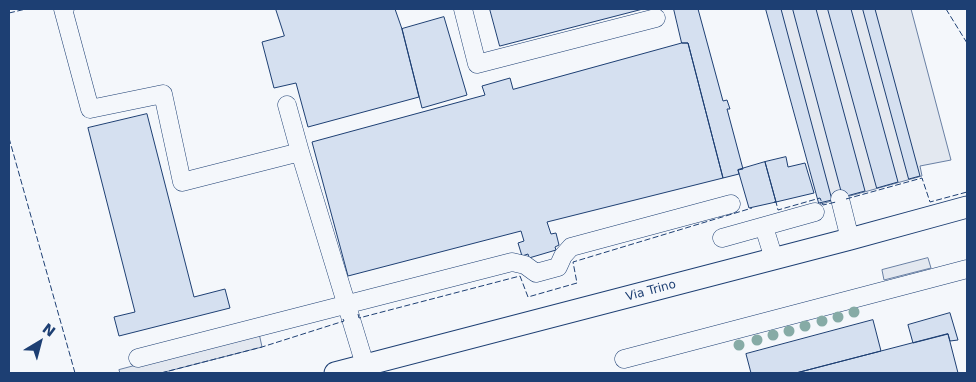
<!DOCTYPE html>
<html>
<head>
<meta charset="utf-8">
<style>
  body { margin:0 }
  #map { position:relative; width:976px; height:382px; overflow:hidden; background:#f4f7fb; font-family:"DejaVu Sans",sans-serif }
  canvas { display:block }
  .frame { position:absolute; inset:0; border:10px solid #1d3f73; pointer-events:none }
  .north { position:absolute; left:15px; top:317px; width:50px; height:50px; -webkit-text-stroke:4px #f4f7fb; paint-order:stroke; rotate:37deg; font-size:14px; font-weight:700; line-height:20px; text-align:center; color:#1d3f73 }
  .north::after { content:''; display:block; margin:auto; width:18px; height:22px; background:#1d3f73; clip-path:polygon(50% 0,100% 100%,50% 72%,0 100%) }
</style>
</head>
<body>
<div id="map">
<canvas width="976" height="382"></canvas>
<div class="frame"></div>
<div class="north">N</div>
</div>
<script>
const g = document.querySelector('canvas').getContext('2d');
g.lineJoin = 'round';
function fill(path, color) { g.fillStyle = color; g.fill(path, 'evenodd'); }
function stroke(path, color, width, dash) { g.strokeStyle = color; g.lineWidth = width; g.lineCap = dash ? 'butt' : 'round'; g.setLineDash(dash || []); g.stroke(path); }
function drawText(font, color, halo, rows, align = 'center') {
  g.font = font + ' "DejaVu Sans",sans-serif'; g.lineWidth = 4; g.setLineDash([]); g.textBaseline = 'middle'; g.strokeStyle = halo; g.fillStyle = color; for (const [text, x, y, turn = 0] of rows) {
    g.save(); g.translate(x, y); g.rotate((+turn || 0) * Math.PI / 180); g.textAlign = isNaN(turn) ? turn : align; if (halo) g.strokeText(text, 0, 0); g.fillText(text, 0, 0); g.restore();
  }
}
const parking = new Path2D(`
  M 769,9 L 911,9 L 951,160 L 920,166 L 922,176 L 821,204 Z
  M 928,258 L 931,268 L 884,280 L 882,270 Z
  M 259,333 L 262,347 L 161,373 L 120,373 L 119,370 Z`);
fill(parking, '#e3e8f0');
stroke(parking, '#687fa3', 1);
const building = new Path2D(`
  M 276,9 L 395,9 L 402,29 L 419,97 L 308,127 L 296,83 L 274,88 L 262,42 L 284,36 Z
  M 490,9 L 643,9 L 500,46 Z
  M 674,9 L 698,9 L 723,101 L 727,100 L 730,109 L 727,109 L 743,169 L 738,170 L 739,174 L 723,178 L 688,43 L 682,43 Z
  M 766,9 L 781,9 L 832,200 L 819,203 Z
  M 793,9 L 816,9 L 865,191 L 843,197 Z
  M 828,9 L 851,9 L 898,182 L 877,188 Z
  M 863,9 L 875,9 L 920,176 L 909,179 Z
  M 444,17 L 467,95 L 422,108 L 402,29 Z
  M 682,43 L 688,43 L 723,178 L 547,222 L 551,234 L 556,233 L 559,245 L 555,247 L 556,250 L 529,258 L 528,254 L 522,256 L 518,243 L 524,241 L 521,231 L 348,276 L 312,142 L 485,95 L 482,86 L 510,78 L 513,89 Z
  M 147,114 L 194,297 L 225,289 L 230,308 L 119,336 L 114,317 L 135,312 L 88,128 Z
  M 786,157 L 788,167 L 805,163 L 814,193 L 776,202 L 765,162 Z
  M 765,162 L 776,202 L 749,208 L 738,170 Z
  M 950,313 L 958,340 L 950,341 L 948,334 L 913,343 L 908,325 Z
  M 873,320 L 881,351 L 796,373 L 751,373 L 746,354 Z
  M 948,334 L 958,373 L 796,373 L 881,351 Z`);
fill(building, '#d5e0f0');
stroke(building, '#1d3f73', 1);
const minor = new Path2D(`
  M 65,9 L 63,9 L 90,109 L 163,94 L 182,182 L 300,152
  M 463,9 L 477,64 L 656,18
  M 287,105 L 300,152 L 365,365
  M 840,199 L 850,239
  M 764,227 L 774,259
  M 722,238 L 815,212
  M 138,358 L 512,262 L 525,265 L 536,273 L 558,267 L 563,256 L 571,247 L 731,204
  M 624,359 L 967,269`);
const major = new Path2D(`
  M 335,373 L 850,239 L 967,207`);
stroke(minor, '#1d3f73', 19);
stroke(major, '#1d3f73', 23);
stroke(minor, '#f4f7fb', 18);
stroke(major, '#f4f7fb', 21);
stroke(new Path2D(`
  M 946,9 L 967,43
  M 9,13 L 26,9
  M 9,138 L 75,373
  M 846,199 L 922,178 L 930,202 L 967,192
  M 774,202 L 776,202 L 778,210 L 820,198 L 823,205 L 836,202
  M 358,314 L 359,318 L 520,276 L 528,297 L 577,283 L 573,262 L 752,208
  M 161,373 L 262,347 L 344,321 L 343,319`), '#1d3f73', 1, [6, 2.5]);
g.fillStyle = '#86aba6';
for (const [x, y] of [
  [854,312],
  [838,317],
  [822,321],
  [805,326],
  [789,331],
  [773,335],
  [757,340],
  [739,345]
]) { g.beginPath(); g.arc(x, y, 5.5, 0, 2 * Math.PI); g.fill(); }
drawText('12px', '#1d3f73', '#f4f7fb', [
  ["Via Trino",651,291,-15]
]);
</script>
</body>
</html>
